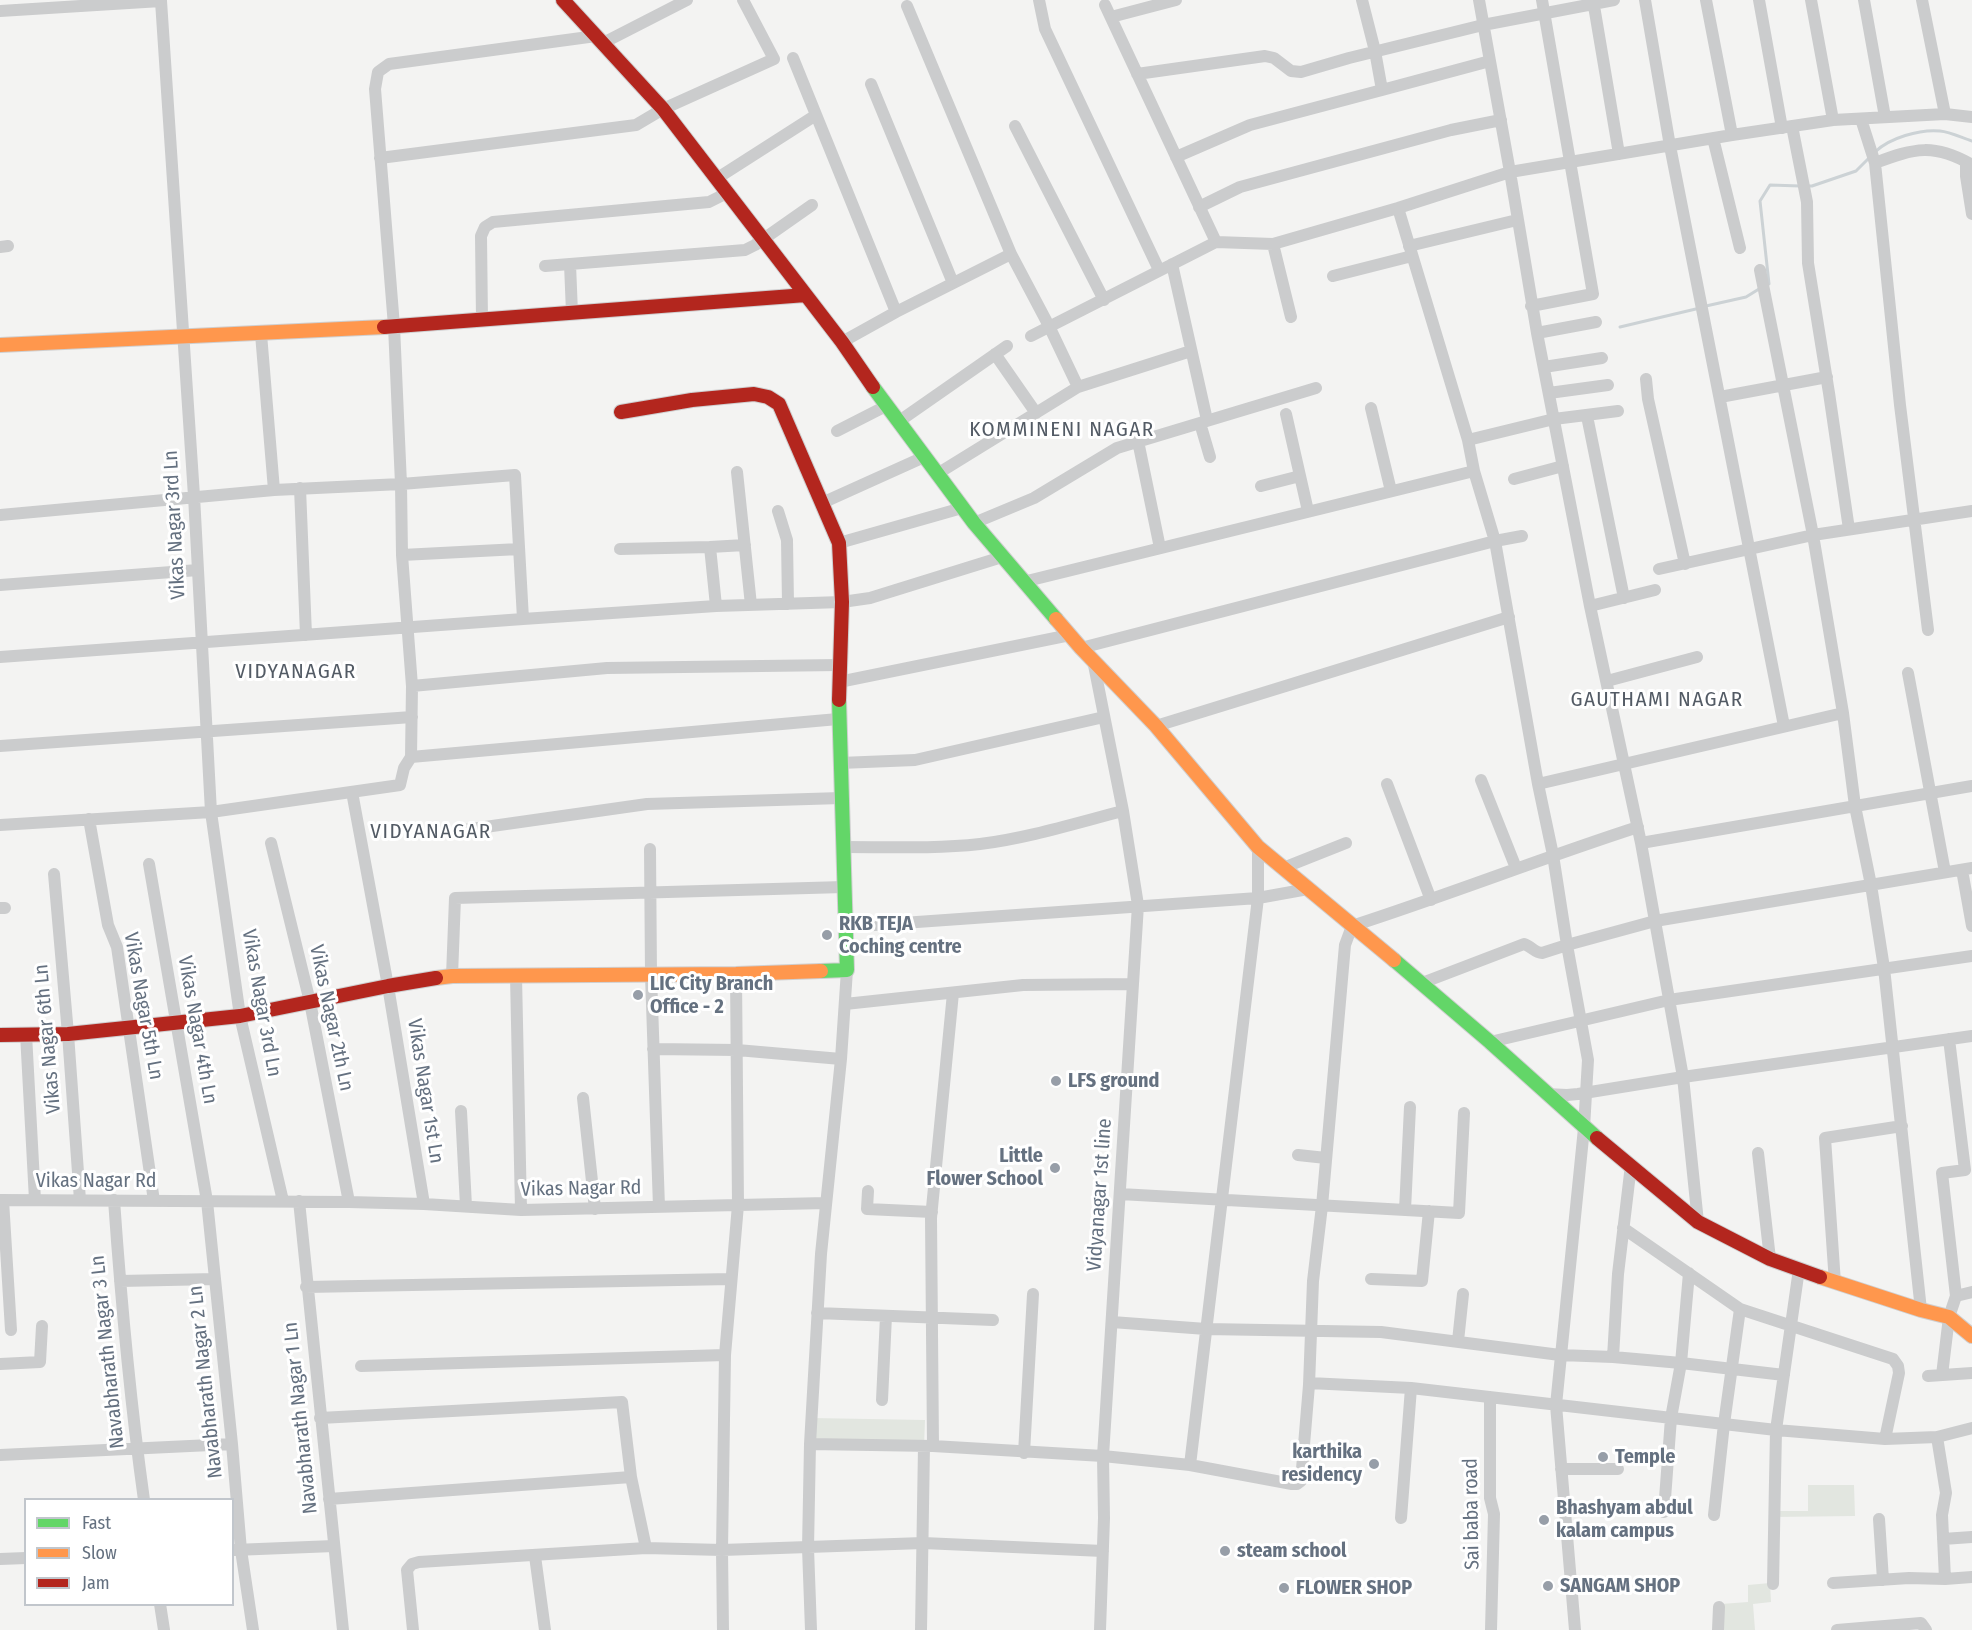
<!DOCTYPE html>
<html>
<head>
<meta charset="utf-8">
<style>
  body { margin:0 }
  #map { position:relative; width:1972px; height:1630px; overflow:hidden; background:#f3f3f2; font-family:"Fira Sans Condensed",sans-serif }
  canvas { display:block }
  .legend { position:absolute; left:24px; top:1498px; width:210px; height:108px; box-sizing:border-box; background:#fff; border:2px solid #c1c6cc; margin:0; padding:8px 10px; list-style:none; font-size:18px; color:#657180 }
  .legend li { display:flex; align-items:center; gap:12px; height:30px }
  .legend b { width:30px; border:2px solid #c1c6cc }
</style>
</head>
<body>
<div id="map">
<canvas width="1972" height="1630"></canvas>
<ul class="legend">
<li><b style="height:8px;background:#63d668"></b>Fast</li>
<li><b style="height:8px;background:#ff974d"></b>Slow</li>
<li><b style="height:8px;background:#b3261e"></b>Jam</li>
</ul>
</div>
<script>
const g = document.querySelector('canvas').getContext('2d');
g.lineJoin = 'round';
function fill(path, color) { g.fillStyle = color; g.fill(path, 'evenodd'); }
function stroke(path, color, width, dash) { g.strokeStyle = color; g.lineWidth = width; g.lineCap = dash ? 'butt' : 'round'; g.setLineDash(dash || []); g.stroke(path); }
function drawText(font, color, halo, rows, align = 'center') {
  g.font = font + ' "Fira Sans Condensed",sans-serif'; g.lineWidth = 6; g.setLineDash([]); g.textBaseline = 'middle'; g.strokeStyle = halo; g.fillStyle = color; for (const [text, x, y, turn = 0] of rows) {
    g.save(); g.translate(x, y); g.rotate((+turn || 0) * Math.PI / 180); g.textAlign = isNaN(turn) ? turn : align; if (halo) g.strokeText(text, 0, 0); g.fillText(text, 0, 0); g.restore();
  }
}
fill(new Path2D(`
  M 812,1418 L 925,1420 L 924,1446 L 810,1444 Z
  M 1808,1485 L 1854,1485 L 1855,1516 L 1774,1517 L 1774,1511 L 1808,1511 Z
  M 1770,1583 L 1771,1602 L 1753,1604 L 1755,1630 L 1722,1630 L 1721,1604 L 1748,1602 L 1748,1585 Z`), '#e2e6e0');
stroke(new Path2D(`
  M 1875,152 C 1889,138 1920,129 1940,131 C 1951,132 1962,138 1972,141
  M 1807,186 L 1812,186 L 1856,171 L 1870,157
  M 1765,286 L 1769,284 L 1760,201 L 1770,185 L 1800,186
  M 1706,306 L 1746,297 L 1759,289
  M 1620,327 L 1700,308`), '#ccd2d5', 3);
const fast = new Path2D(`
  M 873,387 L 974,523 L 1056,619
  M 1394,960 L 1490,1042 L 1597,1138
  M 821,971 L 847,970 L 839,700`);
const slow = new Path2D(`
  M 0,345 L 384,327
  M 1056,619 L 1081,648 L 1156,726 L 1258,847 L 1394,960
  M 436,978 L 452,976 L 736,974 L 821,971
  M 1820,1277 L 1921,1310 L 1949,1317 L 1972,1336`);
const jam = new Path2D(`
  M 563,0 L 663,109 L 842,342 L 873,387
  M 384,327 L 806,295
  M 621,412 L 692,400 L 754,394 L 768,397 L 779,404 L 839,543 L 842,602 L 839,700
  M 0,1035 L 68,1034 L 240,1016 L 388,986 L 436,978
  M 1597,1138 L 1698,1222 L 1770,1259 L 1820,1277`);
stroke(fast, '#cfcfd0', 16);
stroke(slow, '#cfcfd0', 16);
stroke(jam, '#cfcfd0', 16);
stroke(new Path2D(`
  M 1039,0 L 1045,29 L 1159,270
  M 1479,0 L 1510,172 L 1537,333 L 1590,606 L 1641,843 L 1683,1077 L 1698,1222
  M 1593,0 L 1619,154
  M 1645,0 L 1670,146 L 1784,726
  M 1706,0 L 1732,135
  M 1759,0 L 1782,128
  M 1811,0 L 1833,120
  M 1864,0 L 1885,117
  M 1922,0 L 1945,114
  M 1105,5 L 1216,242
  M 907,6 L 1011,254 L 1049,326 L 1078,387
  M 0,11 L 161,1 L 194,496 L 211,812 L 240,1016 L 283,1201
  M 1111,17 L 1176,0
  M 603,43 L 687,0
  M 793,58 L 896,312
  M 1137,74 L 1265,56 L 1274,58 L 1291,71 L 1301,72 L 1349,58 L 1483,25 L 1614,0
  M 871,84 L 953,283
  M 1382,90 L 1490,61
  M 1861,119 L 1875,163 L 1900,405 L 1928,630
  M 1015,126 L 1104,300
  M 1792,126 L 1807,202 L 1808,263 L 1829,393 L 1849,529
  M 1713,138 L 1740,248
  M 1176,157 L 1250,125 L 1382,90 L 1375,51 L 1362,0
  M 380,158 L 636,125 L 663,109 L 774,59 L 743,0
  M 1966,162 L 1966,176 L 1972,214
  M 1875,163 C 1915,148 1934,143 1972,165
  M 716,179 L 816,115
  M 1199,207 L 1240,187 L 1451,130 L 1501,120
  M 1398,208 L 1468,440 L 1474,471 L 1495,541 L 1538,784 L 1553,855 L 1567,945 L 1588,1060 L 1584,1128 L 1556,1405 L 1575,1630
  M 1273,244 L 1291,317
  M 1409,246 L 1517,220
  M 0,247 L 8,246
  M 570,264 L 572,313
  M 1172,264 L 1207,420
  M 545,266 L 745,250 L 755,245 L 812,205
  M 1333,276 L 1412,256
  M 1531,306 L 1593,294 L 1542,0
  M 482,320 L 481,236 L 485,227 L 493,222 L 709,202 L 727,193
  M 1537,333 L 1596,322
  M 261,334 L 274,490
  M 1031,336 L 1216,242 L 1273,244 L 1398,208 L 1510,172 L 1732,135 L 1833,120 L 1945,114 L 1972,117
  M 842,342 L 896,312 L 1011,254
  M 995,354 L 1036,413
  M 1544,367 L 1602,358
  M 1646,379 L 1648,399 L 1685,564
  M 1549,393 L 1608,385
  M 1720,397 L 1827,377
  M 1371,408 L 1391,491
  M 1286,414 L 1308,511
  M 1587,416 L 1624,598
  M 898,422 L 1007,346
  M 1200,423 L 1210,457
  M 837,431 L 886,406
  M 1468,440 L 1554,419 L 1618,411
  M 1138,441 L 1160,548
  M 737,472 L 751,605
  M 937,474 L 1078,387 L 1191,351
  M 1514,479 L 1563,466
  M 1261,486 L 1300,476
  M 300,488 L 306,635
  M 822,503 L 924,457
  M 778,511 L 787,540 L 788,604
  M 0,515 L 274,490 L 401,484 L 515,475 L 523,619
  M 974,523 L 1034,498 L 1117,448 L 1316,388
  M 839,543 L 962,508
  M 710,547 L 745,545
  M 620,549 L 710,547 L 716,606
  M 402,555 L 519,549
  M 1659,569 L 1813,535 L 1760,270
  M 1023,582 L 1474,471
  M 0,585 L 198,570
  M 1590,606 L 1655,590
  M 1081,648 L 1495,541 L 1522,536
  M 0,657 L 523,619 L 716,606 L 842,602 L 870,598 L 1002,557
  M 1093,660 L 1123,811 L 1138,905 L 1103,1456 L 1104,1518 L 1100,1630
  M 1908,673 L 1945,872
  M 1607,681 L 1697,657
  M 839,682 L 1070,635
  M 412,686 L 607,668 L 839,665
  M 1156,726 L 1509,617
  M 0,746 L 412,717
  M 411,757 L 412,686 L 402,555 L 401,484 L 394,326 L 375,89 L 378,72 L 389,64 L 596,36
  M 840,763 L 915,760 L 1104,717
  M 1481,780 L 1516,868
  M 1387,784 L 1431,900
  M 1538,784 L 1843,713
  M 352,792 L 388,986 L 424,1204
  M 89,819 L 108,925 L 117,947 L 154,1201
  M 0,825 L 211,812 L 400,785 L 404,768 L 411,757 L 838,719
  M 457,831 L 647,804 L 841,798
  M 271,843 L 310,1002 L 349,1202
  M 1641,843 L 1972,786
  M 843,847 C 889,847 935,849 980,844 C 1028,838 1076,823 1123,811
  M 650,849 L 651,975 L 659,1207
  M 149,864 L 207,1201 L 232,1444 L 241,1550 L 253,1630
  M 1283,868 L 1346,843
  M 1962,870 L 1972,926
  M 54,874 L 68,1034 L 80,1200
  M 0,908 L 5,908
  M 846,927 L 1258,898 L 1308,889
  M 736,974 L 738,1205 L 826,1203
  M 452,976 L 455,898 L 844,887
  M 516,976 L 521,1210
  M 1422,983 L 1524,944 C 1531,946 1535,953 1542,953 L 1567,945 L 1655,921 L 1972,868
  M 845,1004 L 1023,985 L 1133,984
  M 26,1034 L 35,1200
  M 1949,1039 L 1965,1170 L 1942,1173 L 1956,1296
  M 1490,1042 L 1669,1000 L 1972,956
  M 653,1049 L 737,1050 L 841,1059
  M 1546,1094 L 1567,1095 L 1578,1094 L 1683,1077 L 1972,1036
  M 583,1098 L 595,1209
  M 461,1111 L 466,1206
  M 1758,1153 L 1770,1259
  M 1298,1155 L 1326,1158
  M 868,1191 L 867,1209 L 932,1212
  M 1120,1194 L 1459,1213 L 1464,1113
  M 0,1200 L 349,1202 L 424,1204 L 521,1210 L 738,1205 L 725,1355 L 722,1550 L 723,1630
  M 3,1200 L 11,1330
  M 114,1200 C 121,1300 130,1400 144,1500
  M 299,1201 L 343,1630
  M 1405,1210 L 1410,1107
  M 1623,1228 L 1740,1309 L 1893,1359 L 1898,1366 L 1899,1373 L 1885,1439
  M 1371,1279 L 1422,1281 L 1429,1211
  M 120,1281 L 215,1279
  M 1835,1283 L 1825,1138 L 1902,1126
  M 306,1287 L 731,1279
  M 1921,1310 L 1884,968 L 1871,885 L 1855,806 L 1843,713 L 1813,535 L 1972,511
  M 817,1313 L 993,1320
  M 1112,1322 L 1206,1329 L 1381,1332 L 1560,1355 L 1613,1357 L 1618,1274 L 1631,1165
  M 1458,1341 L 1463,1294
  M 1613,1357 L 1681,1363 L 1784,1375
  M 0,1364 L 40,1362 L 42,1326
  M 361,1366 L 725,1355
  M 1942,1375 L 1949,1317 L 1956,1296 L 1972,1292
  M 1928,1376 L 1972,1373
  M 1309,1383 L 1411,1388 L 1776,1430 L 1885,1439 L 1937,1437 L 1972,1428
  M 1490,1397 L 1490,1498 L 1494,1514 L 1491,1630
  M 882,1400 L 886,1316
  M 320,1418 L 622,1402 L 631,1477 L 646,1548
  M 1937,1437 L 1946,1493 L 1942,1515 L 1945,1579
  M 810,1444 L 821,1254 L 841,1059 L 847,970
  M 933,1446 L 931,1218 L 953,993
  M 1024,1453 L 1033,1294
  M 0,1455 L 232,1444
  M 1190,1465 L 1258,898 L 1258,847
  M 1561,1469 L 1618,1469
  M 329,1499 L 631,1477
  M 1664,1512 L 1671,1418 L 1681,1363 L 1689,1273
  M 1714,1515 L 1724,1424 L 1740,1309
  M 1401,1518 L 1411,1388
  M 1879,1519 L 1883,1580
  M 1943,1539 L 1972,1537
  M 234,1550 L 334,1546
  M 535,1556 L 545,1630
  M 0,1559 L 26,1558
  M 1833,1583 L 1909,1578 L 1945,1579 L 1972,1577
  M 1773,1584 L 1776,1430 L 1799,1269
  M 160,1604 L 164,1630
  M 413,1630 L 407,1570 L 412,1564 L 419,1562 L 646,1548 L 722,1550 L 923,1543 L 1103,1551
  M 811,1630 L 808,1548 L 810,1444 L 933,1446 L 1103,1456 L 1190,1465 L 1292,1484 L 1297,1484 L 1301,1481 L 1309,1385 L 1313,1281 L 1322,1206 L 1345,945 L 1352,926 C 1448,895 1542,858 1638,827
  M 921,1630 L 924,1446
  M 1718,1630 L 1719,1607
  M 1837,1630 L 1921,1623 L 1926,1630`), '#cbcccd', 12);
stroke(fast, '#63d668', 14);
stroke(slow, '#ff974d', 14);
stroke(jam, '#b3261e', 14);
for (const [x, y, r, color] of [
  [827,935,6,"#979ea8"],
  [638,995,6,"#979ea8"],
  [1056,1081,6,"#979ea8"],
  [1055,1168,6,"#979ea8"],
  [1603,1457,6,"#979ea8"],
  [1374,1464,6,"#979ea8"],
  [1544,1520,6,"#979ea8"],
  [1225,1551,6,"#979ea8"],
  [1548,1586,6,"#979ea8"],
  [1284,1588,6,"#979ea8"]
]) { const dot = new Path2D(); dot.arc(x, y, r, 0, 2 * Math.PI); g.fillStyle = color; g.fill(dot); stroke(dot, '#fff', 2); }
drawText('20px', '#657180', '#fff', [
  ["Vikas Nagar 3rd Ln",175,525,-93],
  ["Vikas Nagar 3rd Ln",261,1003,80],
  ["Vikas Nagar 5th Ln",143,1006,80],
  ["Vikas Nagar 2th Ln",331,1018,78],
  ["Vikas Nagar 4th Ln",197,1030,80],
  ["Vikas Nagar 6th Ln",48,1039,-95],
  ["Vikas Nagar 1st Ln",425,1091,81],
  ["Vikas Nagar Rd",96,1181],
  ["Vikas Nagar Rd",581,1189,-1],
  ["Vidyanagar 1st line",1100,1195,-86],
  ["Navabharath Nagar 3 Ln",108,1352,-96],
  ["Navabharath Nagar 2 Ln",206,1382,-96],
  ["Navabharath Nagar 1 Ln",301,1418,-96],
  ["Sai baba road",1472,1514,-91]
]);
drawText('bold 20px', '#657180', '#fff', [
  ["RKB TEJA",839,924],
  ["Coching centre",839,947],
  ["LIC City Branch",650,984],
  ["Office - 2",650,1007],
  ["LFS ground",1068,1081],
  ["Little",1043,1156,"right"],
  ["Flower School",1043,1179,"right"],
  ["karthika",1362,1452,"right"],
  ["residency",1362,1475,"right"],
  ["Temple",1615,1457],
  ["Bhashyam abdul",1556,1508],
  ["kalam campus",1556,1531],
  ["steam school",1237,1551],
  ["SANGAM SHOP",1560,1586],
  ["FLOWER SHOP",1296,1588]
], 'left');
g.letterSpacing = '1.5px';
drawText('21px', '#535b65', '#fff', [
  ["KOMMINENI NAGAR",1062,430],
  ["VIDYANAGAR",296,672],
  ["GAUTHAMI NAGAR",1657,700],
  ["VIDYANAGAR",431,832]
]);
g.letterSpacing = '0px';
</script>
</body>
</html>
